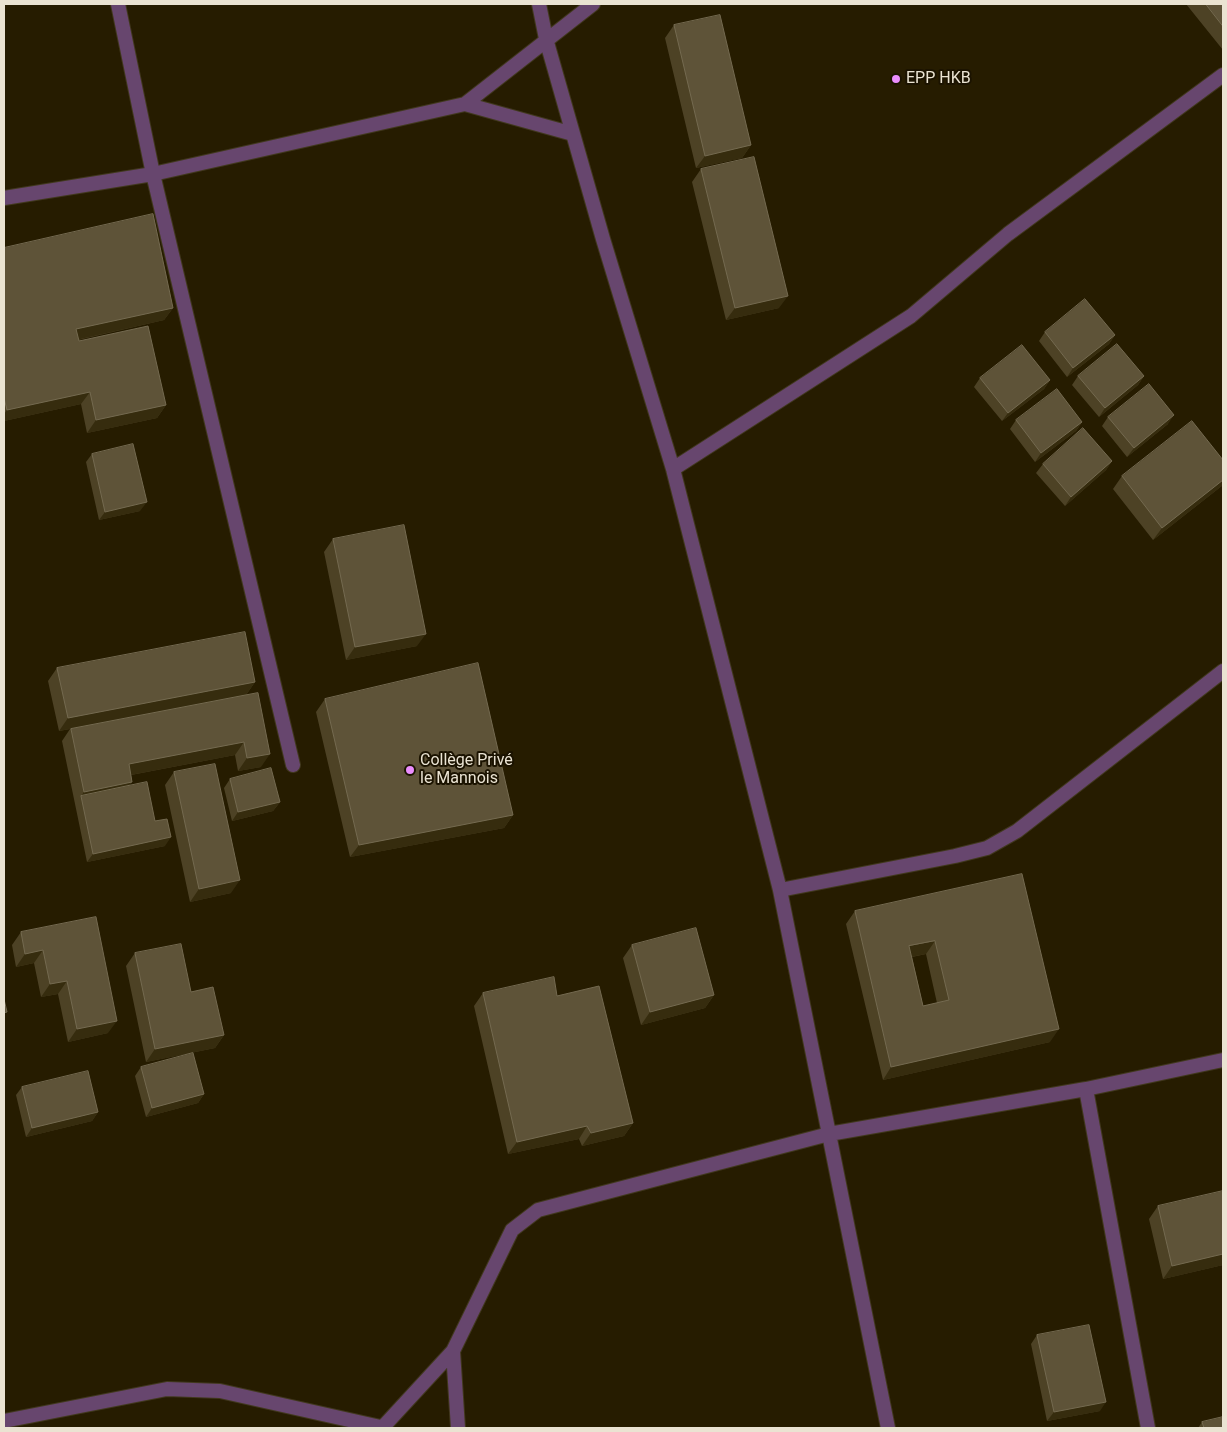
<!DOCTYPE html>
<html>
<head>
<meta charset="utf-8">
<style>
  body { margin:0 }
  #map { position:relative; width:1227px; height:1432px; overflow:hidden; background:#261c00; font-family:Roboto,sans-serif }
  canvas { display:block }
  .frame { position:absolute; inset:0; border:5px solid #eae3d2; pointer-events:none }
</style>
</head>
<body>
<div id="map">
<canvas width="1227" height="1432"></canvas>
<div class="frame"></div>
</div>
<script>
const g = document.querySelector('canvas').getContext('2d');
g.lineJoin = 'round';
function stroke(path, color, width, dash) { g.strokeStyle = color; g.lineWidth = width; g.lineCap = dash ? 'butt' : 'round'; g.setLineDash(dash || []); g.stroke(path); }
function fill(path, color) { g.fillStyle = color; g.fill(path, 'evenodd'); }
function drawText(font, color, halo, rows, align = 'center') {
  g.font = font + ' Roboto,sans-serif'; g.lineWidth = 4; g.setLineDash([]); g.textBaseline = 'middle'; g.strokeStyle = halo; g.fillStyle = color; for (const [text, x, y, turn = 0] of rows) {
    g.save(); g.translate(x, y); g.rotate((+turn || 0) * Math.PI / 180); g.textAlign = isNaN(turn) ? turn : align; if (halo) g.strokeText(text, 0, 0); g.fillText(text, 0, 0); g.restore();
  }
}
const minor = new Path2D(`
  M 118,4 L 153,174 L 293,765
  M 539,4 L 546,39 L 603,239 L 673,469 L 780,890 L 888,1428
  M 465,104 L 573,134
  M 4,198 L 153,174 L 465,104 L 593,4
  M 673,469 L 911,316 L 1008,234 L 1223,75
  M 780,890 L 955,856 L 987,848 L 1017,831 L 1223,671
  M 1086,1089 L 1148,1428
  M 4,1421 L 167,1389 L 220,1391 L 385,1428
  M 383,1427 L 453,1351
  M 458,1428 L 453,1351 L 512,1230 L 538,1210 L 829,1134 L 1086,1089 L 1223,1060`);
stroke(minor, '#41381d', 16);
stroke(minor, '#67466e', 14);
fill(new Path2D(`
  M 1186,4 L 1223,4 L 1223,50 Z
  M 674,25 L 751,145 L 742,158 L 696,168 L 665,38 Z
  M 701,169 L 779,308 L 726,320 L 692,182 Z
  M 4,248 L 173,308 L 164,320 L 78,340 L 79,341 L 166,405 L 157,418 L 87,433 L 81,404 L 4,421 Z
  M 1045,332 L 1115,335 L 1109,344 L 1067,377 L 1039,341 Z
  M 1078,376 L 1144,376 L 1138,385 L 1099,417 L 1072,385 Z
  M 980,378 L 1050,380 L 1044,389 L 1002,421 L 974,387 Z
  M 1108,417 L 1168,424 L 1127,457 L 1102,426 Z
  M 1016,420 L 1082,422 L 1076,431 L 1035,462 L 1010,429 Z
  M 92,454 L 140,511 L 99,520 L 86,462 Z
  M 1223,460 L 1223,485 L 1153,540 L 1113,489 L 1122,476 Z
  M 1112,461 L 1106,470 L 1065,506 L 1036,473 L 1043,464 Z
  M 333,539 L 417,646 L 346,660 L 324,552 Z
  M 57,668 L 255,682 L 246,695 L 258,693 L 261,767 L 238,771 L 235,755 L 131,775 L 132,782 L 129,786 L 155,821 L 165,846 L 87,862 L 62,741 L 70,729 L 59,731 L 48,681 Z
  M 325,699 L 513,815 L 504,828 L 350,857 L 316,712 Z
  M 174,772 L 231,893 L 190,902 L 165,785 Z
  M 230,779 L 280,802 L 273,811 L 232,821 L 224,788 Z
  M 1022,874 L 1050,1042 L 883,1080 L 846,924 L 855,911 ZM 926,954 L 937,1003 L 923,1006 L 912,957 Z
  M 96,917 L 108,1033 L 68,1042 L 58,994 L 41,997 L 34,963 L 16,967 L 12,945 L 21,932 Z
  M 632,945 L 714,995 L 705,1008 L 641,1025 L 623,958 Z
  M 135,953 L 191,992 L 224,1035 L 215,1048 L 146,1062 L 126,966 Z
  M 483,993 L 557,996 L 633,1123 L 624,1136 L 582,1146 L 579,1139 L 508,1154 L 474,1006 Z
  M 141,1067 L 204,1094 L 198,1103 L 146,1117 L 135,1076 Z
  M 22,1087 L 98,1112 L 92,1121 L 26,1137 L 16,1095 Z
  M 1158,1206 L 1223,1265 L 1163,1279 L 1149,1219 Z
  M 1037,1335 L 1100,1411 L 1047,1421 L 1031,1344 Z
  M 1202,1422 L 1223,1428 L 1198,1428 Z`), '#4d4225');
fill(new Path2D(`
  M 751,145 L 742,158 L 696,168 L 705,156 Z
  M 788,296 L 779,308 L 726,320 L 735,308 Z
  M 173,308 L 164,320 L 67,342 L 76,329 Z
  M 1115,335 L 1109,344 L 1067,377 L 1073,368 Z
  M 1144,376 L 1138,385 L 1099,417 L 1105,408 Z
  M 1050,380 L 1044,389 L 1002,421 L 1008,413 Z
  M 90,392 L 81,404 L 4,421 L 4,414 L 7,410 Z
  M 166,405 L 157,418 L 87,433 L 96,420 Z
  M 1174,415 L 1168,424 L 1127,457 L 1134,448 Z
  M 1082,422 L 1076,431 L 1035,462 L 1041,453 Z
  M 1112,461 L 1106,470 L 1065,506 L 1071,497 Z
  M 1223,480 L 1223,485 L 1153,540 L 1162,528 Z
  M 147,502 L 140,511 L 99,520 L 105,512 Z
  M 426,634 L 417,646 L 346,660 L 355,647 Z
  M 255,682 L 246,695 L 59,731 L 68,718 Z
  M 244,742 L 235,755 L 120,777 L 129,764 Z
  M 270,754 L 261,767 L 238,771 L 247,758 Z
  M 132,782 L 123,795 L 81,796 L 84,792 Z
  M 280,802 L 273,811 L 232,821 L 238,812 Z
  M 513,815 L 504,828 L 350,857 L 359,845 Z
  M 171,837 L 165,846 L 87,862 L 93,854 Z
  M 240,880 L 231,893 L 190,902 L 199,889 Z
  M 935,941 L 926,954 L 900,959 L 909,946 Z
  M 43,950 L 34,963 L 16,967 L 25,954 Z
  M 67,981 L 58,994 L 41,997 L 50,984 Z
  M 714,995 L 705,1008 L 641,1025 L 650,1012 Z
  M 117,1021 L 108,1033 L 68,1042 L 77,1029 Z
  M 1059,1029 L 1050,1042 L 883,1080 L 891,1067 Z
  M 224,1035 L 215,1048 L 146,1062 L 155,1049 Z
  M 204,1094 L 198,1103 L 146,1117 L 152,1108 Z
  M 98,1112 L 92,1121 L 26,1137 L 32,1128 Z
  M 633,1123 L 624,1136 L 582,1146 L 591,1133 Z
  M 587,1126 L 579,1139 L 508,1154 L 517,1142 Z
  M 1223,1254 L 1223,1265 L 1163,1279 L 1172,1266 Z
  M 1106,1402 L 1100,1411 L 1047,1421 L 1054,1412 Z`), '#362c0e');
const building = new Path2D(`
  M 1206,4 L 1223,4 L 1223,26 Z
  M 720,15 L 751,145 L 705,156 L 674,25 Z
  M 754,157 L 788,296 L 735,308 L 701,169 Z
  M 153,214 L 173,308 L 76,329 L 79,341 L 148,326 L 166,405 L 96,420 L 90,392 L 7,410 L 4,398 L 4,248 Z
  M 1085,299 L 1115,335 L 1073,368 L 1045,332 Z
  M 1117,344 L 1144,376 L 1105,408 L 1078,376 Z
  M 1022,345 L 1050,380 L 1008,413 L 980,378 Z
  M 1149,384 L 1174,415 L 1134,448 L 1108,417 Z
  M 1057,389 L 1082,422 L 1041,453 L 1016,420 Z
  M 1192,421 L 1223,460 L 1223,480 L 1162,528 L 1122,476 Z
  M 1083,428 L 1112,461 L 1071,497 L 1043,464 Z
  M 133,444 L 147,502 L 105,512 L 92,454 Z
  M 404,525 L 426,634 L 355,647 L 333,539 Z
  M 245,632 L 255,682 L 68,718 L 57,668 Z
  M 478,663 L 513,815 L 359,845 L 325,699 Z
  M 258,693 L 270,754 L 247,758 L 244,742 L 129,764 L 132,782 L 84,792 L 71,729 Z
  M 215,764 L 240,880 L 199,889 L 174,772 Z
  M 271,768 L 280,802 L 238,812 L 230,779 Z
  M 147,782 L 155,821 L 167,819 L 171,837 L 93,854 L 81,796 Z
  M 1022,874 L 1059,1029 L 891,1067 L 855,911 ZM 935,941 L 949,1000 L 923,1006 L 909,946 Z
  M 96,917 L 117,1021 L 77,1029 L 67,981 L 50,984 L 43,950 L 25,954 L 21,932 Z
  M 696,928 L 714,995 L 650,1012 L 632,945 Z
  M 181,944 L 191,992 L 213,987 L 224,1035 L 155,1049 L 135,953 Z
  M 554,977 L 557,996 L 599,986 L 633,1123 L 591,1133 L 587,1126 L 517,1142 L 483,993 Z
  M 4,999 L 7,1012 L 4,1013 Z
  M 193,1053 L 204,1094 L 152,1108 L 141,1067 Z
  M 88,1071 L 98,1112 L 32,1128 L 22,1087 Z
  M 1223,1191 L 1223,1254 L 1172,1266 L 1158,1206 Z
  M 1089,1325 L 1106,1402 L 1054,1412 L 1037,1335 Z
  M 1223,1417 L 1223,1428 L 1204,1428 L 1202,1422 Z`);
fill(building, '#5e5338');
stroke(building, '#746a50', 1);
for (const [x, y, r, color] of [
  [896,79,5,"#ea8dfd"],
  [410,770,5,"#ea8dfd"]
]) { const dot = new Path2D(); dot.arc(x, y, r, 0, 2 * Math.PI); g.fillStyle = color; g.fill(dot); stroke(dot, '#1b1300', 2); }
drawText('16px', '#eae3d2', '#1b1300', [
  ["EPP HKB",906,79],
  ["Collège Privé",420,761],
  ["le Mannois",420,779]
], 'left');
</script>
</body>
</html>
